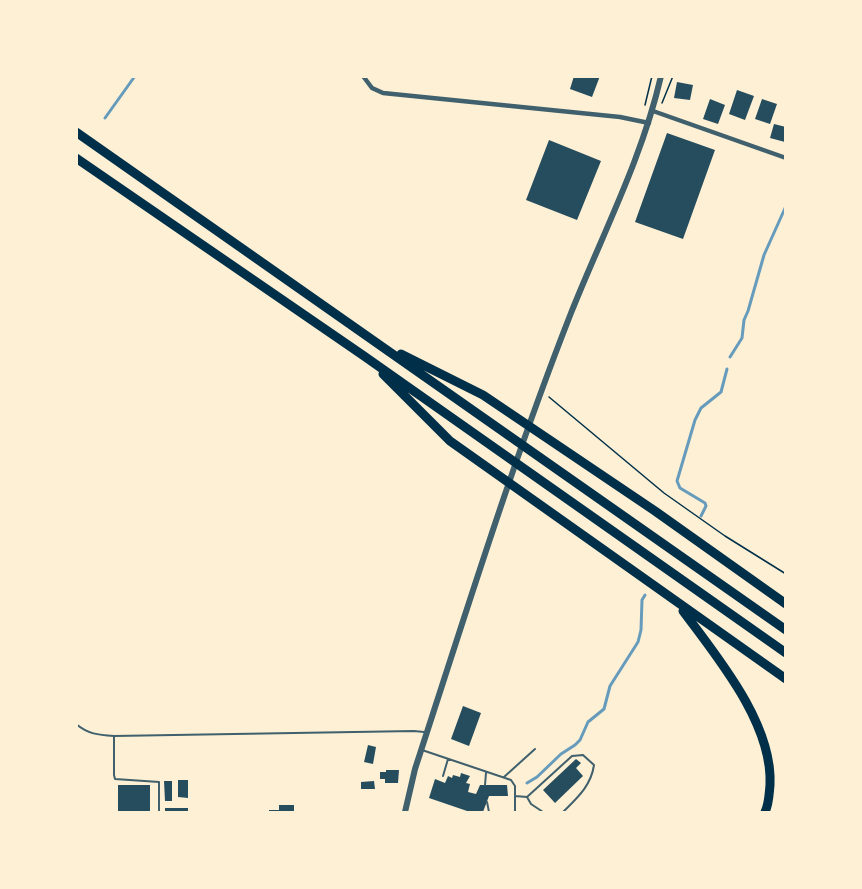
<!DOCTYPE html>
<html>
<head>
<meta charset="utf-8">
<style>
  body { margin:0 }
  #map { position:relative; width:862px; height:889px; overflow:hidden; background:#fdf0d5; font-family:Mulish,sans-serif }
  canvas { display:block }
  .frame { position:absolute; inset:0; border:78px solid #fdf0d5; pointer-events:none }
</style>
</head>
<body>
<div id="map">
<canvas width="862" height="889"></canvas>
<div class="frame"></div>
</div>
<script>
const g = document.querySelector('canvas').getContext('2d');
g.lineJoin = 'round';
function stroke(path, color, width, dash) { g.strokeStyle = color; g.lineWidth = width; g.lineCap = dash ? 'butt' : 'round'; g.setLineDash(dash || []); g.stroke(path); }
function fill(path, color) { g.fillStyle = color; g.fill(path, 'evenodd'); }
stroke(new Path2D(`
  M 105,118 L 135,76
  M 730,357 L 742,338 L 744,320 L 748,311 L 764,255 L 786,206
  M 701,516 L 706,506 L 705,503 L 680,488 L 677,481 L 695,420 L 701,408 L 721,392 L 727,369
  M 527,783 L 537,777 L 561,754 L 575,745 L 580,740 L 588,722 L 604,709 L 610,686 L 638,642 L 641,630 L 642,600 L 645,595`), '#669bbc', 3);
fill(new Path2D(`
  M 574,76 L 600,76 L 592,97 L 570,89 Z
  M 677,82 L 693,85 L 690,100 L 674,98 Z
  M 737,90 L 754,96 L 745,120 L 729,114 Z
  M 710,99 L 725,105 L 718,124 L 703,119 Z
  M 762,99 L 777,104 L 770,124 L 755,119 Z
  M 774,124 L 786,127 L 785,142 L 770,138 Z
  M 667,133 L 715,150 L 683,239 L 635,222 Z
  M 549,140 L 601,161 L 577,220 L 526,200 Z
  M 463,706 L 481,713 L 469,746 L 451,739 Z
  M 368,745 L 376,747 L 373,764 L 364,762 Z
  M 576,759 L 581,763 L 576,768 L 583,776 L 555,803 L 543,790 Z
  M 386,770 L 399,770 L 398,783 L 385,783 L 385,779 L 380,779 L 380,772 L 386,772 Z
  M 461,773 L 470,776 L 466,783 L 470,784 L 468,792 L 476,794 L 480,785 L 507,785 L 508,796 L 489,796 L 483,812 L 470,812 L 429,798 L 435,779 L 445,783 L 448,776 L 452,778 L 453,775 L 460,777 Z
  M 178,780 L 188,780 L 188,798 L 178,797 Z
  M 164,781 L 172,781 L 172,801 L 165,801 Z
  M 374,781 L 375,789 L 361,789 L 361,782 Z
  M 118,785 L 150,785 L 150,812 L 118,812 Z
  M 279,805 L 294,805 L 294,812 L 269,812 L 269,810 L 279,810 Z
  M 165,808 L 188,808 L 188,812 L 165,812 Z`), '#264d5e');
stroke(new Path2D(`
  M 662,103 L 673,76
  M 645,105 L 652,76
  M 549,397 L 664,493 L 725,536 L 786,574`), '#003049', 1.5);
stroke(new Path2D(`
  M 76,724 C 88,734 98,735 114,736 L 414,731 L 424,732
  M 114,736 L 114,775 L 115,779 L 159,782 L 159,812
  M 422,750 L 511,780 L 515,786 L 515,812
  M 443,776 L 448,759
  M 504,777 L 535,749
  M 485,785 L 486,773
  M 515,796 L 527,797 L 531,804 L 543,812
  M 527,797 L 572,756 L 583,755 L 594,765 C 591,786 577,798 563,812
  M 487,802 L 489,812
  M 508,812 L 515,812`), '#3f606c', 2);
stroke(new Path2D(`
  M 363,76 L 372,88 L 383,93 L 620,117 L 649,123
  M 653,111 L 786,158`), '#3f606c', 4.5);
stroke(new Path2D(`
  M 405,812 L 415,769 C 465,616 512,463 571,313 C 602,235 642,159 661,76`), '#3f606c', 6);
stroke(new Path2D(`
  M 76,132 L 786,630
  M 76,158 L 364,356 L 786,653
  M 401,354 L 483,395 L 655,511 L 786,604
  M 383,374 L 450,441 L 786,679
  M 683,611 C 718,658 773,724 770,785 C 769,795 769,804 765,812`), '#003049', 9);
</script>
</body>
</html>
